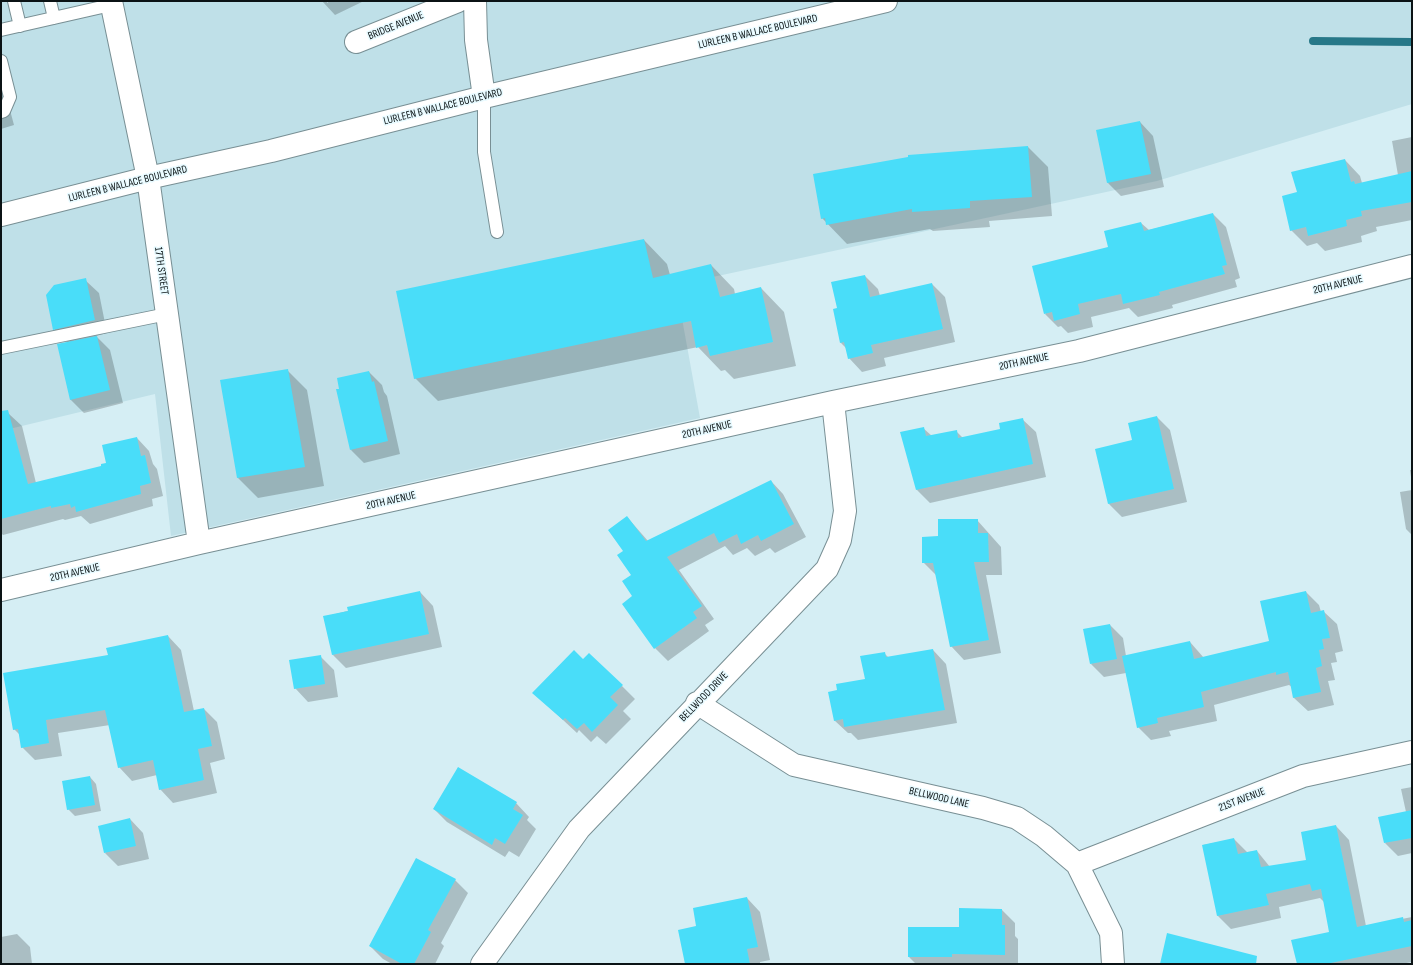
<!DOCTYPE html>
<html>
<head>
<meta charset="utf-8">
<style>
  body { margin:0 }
  #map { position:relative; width:1413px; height:965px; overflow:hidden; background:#d5eef4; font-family:"Sofia Sans Condensed",sans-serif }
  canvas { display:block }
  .frame { position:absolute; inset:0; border:2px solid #0b1315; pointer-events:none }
</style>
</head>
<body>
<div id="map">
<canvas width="1413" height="965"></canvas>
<div class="frame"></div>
</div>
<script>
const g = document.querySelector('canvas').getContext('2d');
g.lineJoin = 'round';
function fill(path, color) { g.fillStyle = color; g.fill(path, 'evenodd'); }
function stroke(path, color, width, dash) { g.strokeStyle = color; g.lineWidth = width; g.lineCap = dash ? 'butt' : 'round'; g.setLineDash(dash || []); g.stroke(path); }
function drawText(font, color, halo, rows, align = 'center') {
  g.font = font + ' "Sofia Sans Condensed",sans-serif'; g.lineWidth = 3; g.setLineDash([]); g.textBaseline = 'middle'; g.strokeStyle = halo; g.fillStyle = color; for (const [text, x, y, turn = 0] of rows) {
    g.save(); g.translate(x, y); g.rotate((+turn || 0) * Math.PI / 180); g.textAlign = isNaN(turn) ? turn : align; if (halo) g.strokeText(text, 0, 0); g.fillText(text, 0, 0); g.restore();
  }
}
fill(new Path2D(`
  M 1,1 L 1412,1 L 1412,104 L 1157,181 L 676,285 L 700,418 L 171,536 L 155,394 L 1,431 Z`), '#bfe0e8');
fill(new Path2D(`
  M 322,1 L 327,1 L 327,3 L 330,1 L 364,1 L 335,15 Z
  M 1,82 L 3,84 L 14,125 L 1,129 Z
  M 1140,122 L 1153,136 L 1164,187 L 1121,196 L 1108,183 L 1097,131 Z
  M 1412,137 L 1412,220 L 1376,227 L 1377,231 L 1361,236 L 1362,242 L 1325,251 L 1317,243 L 1307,246 L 1291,230 L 1298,193 L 1345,160 L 1360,176 L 1362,183 L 1398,175 L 1392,141 Z
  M 1028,147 L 1048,167 L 1052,216 L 989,221 L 990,227 L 933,231 L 930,229 L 847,244 L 822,218 Z
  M 1213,214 L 1226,227 L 1240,278 L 1235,280 L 1237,287 L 1172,305 L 1173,308 L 1138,317 L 1129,308 L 1091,317 L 1093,327 L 1068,333 L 1061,326 L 1058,327 L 1045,314 L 1109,247 L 1141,223 L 1149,230 Z
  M 644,240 L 667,264 L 670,275 L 711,265 L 734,289 L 735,294 L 761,288 L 784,312 L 796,366 L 734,379 L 725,370 L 721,371 L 698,347 L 438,401 L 415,378 Z
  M 865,276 L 878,289 L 880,296 L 932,284 L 945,297 L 955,342 L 884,358 L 886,366 L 862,372 L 849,358 L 846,348 L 841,343 L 838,309 Z
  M 85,280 L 99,293 L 107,333 L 96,336 L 110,350 L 123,403 L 84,413 L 70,399 L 68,343 L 54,329 Z
  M 287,370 L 307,390 L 324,486 L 258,498 L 238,478 L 221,381 Z
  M 369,372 L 382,385 L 384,392 L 387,396 L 400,454 L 364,463 L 351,450 Z
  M 9,414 L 22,426 L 36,483 L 102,467 L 137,438 L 149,451 L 153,464 L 157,469 L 163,496 L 152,499 L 153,506 L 90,524 L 81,516 L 65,520 L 63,519 L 3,535 L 1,533 L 1,416 Z
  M 1157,417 L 1170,430 L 1187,502 L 1122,517 L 1109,504 L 1096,450 L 1133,441 Z
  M 1022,419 L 1036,432 L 1046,477 L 930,503 L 917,490 L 923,428 L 932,436 L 956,431 L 963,438 L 1001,430 Z
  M 1410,470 L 1412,470 L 1412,484 Z
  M 771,481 L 783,494 L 806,537 L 775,553 L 770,548 L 755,556 L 747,548 L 733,555 L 725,546 L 679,570 L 714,619 L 705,625 L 709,631 L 668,661 L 655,648 L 623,604 L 634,596 L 632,575 L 624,551 L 627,517 L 648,541 Z
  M 1412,490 L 1412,535 L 1406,529 L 1400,492 Z
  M 977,520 L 1001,547 L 1002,575 L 986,575 L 1001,653 L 964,660 L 951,646 L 937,576 L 923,562 L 940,537 Z
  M 420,592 L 433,606 L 442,647 L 346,668 L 333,655 L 324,617 Z
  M 1306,592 L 1319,605 L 1321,612 L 1323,611 L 1337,624 L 1343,651 L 1335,653 L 1337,662 L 1331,663 L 1335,680 L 1328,681 L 1334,705 L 1308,711 L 1294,698 L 1292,687 L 1289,685 L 1214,705 L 1217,721 L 1169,731 L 1171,736 L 1151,740 L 1138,727 L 1126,673 L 1104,677 L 1091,664 L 1110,625 L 1123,638 L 1126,656 L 1190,642 L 1204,658 L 1270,642 Z
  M 168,636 L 181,650 L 194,711 L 204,709 L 217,722 L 225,759 L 210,763 L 217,793 L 173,803 L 160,789 L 157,775 L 132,781 L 119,767 L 110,725 L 58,733 L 62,756 L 35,760 L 22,747 L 20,735 L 14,729 L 109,656 Z
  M 933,650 L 946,664 L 957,723 L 858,740 L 851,733 L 848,733 L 834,720 L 838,691 L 866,680 L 884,653 L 889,658 Z
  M 320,656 L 334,670 L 338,697 L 308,702 L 295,688 Z
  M 622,686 L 635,699 L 623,711 L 631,719 L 606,744 L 597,736 L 591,742 L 579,730 L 577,733 L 534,693 Z
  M 90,777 L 96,784 L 101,811 L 75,816 L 68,809 Z
  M 1412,787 L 1412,853 L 1398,856 L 1385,843 L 1406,812 L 1401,789 Z
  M 516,803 L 529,817 L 527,820 L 536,829 L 519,857 L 509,851 L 505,857 L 447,822 L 434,809 Z
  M 130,819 L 143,833 L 149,859 L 118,866 L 105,853 Z
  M 1336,826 L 1349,840 L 1366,926 L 1412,917 L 1412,962 L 1401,964 L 1298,964 L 1330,933 L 1324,902 L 1320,898 L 1279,907 L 1281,918 L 1231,929 L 1218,916 L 1203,845 L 1234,839 L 1247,852 L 1257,851 L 1270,867 L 1307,861 Z
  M 455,880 L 468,893 L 441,943 L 444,946 L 435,964 L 392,964 L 383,959 L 370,946 Z
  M 747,898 L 760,912 L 770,960 L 760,962 L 760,964 L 686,964 L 697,927 Z
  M 960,909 L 1002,910 L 1015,923 L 1015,936 L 1018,939 L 1018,964 L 916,964 L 909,957 L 960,928 Z
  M 17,934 L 30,947 L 32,964 L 1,964 L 1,935 L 1,937 Z`), '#0003');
stroke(new Path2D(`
  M 1313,41 L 1412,42`), '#277888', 8);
fill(new Path2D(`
  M 1140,121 L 1151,174 L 1107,183 L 1096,130 Z
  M 1028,146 L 1032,197 L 970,201 L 970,208 L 912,212 L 912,209 L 826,225 L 825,218 L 821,219 L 813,174 L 908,157 L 908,155 Z
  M 1345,159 L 1351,182 L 1354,181 L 1355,184 L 1412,171 L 1412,202 L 1361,211 L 1362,216 L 1346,220 L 1347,226 L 1308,236 L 1306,227 L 1290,231 L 1282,196 L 1297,192 L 1291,172 Z
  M 1213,213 L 1227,265 L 1222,266 L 1225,274 L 1159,292 L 1160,295 L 1123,304 L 1121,294 L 1078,304 L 1080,314 L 1054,321 L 1052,312 L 1044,314 L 1032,266 L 1108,247 L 1104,231 L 1141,222 L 1144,231 Z
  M 644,239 L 653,278 L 711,264 L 720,297 L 761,287 L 773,342 L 710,356 L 707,345 L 696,348 L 691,321 L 414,379 L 396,291 Z
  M 865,275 L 870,297 L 932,283 L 943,329 L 871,345 L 873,353 L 848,359 L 844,342 L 840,343 L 833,309 L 837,308 L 831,282 Z
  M 86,278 L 95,320 L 53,330 L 46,295 L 54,285 Z
  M 97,336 L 110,390 L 70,400 L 57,344 Z
  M 288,369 L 305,467 L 237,478 L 220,380 Z
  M 369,371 L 372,382 L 374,381 L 388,441 L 350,450 L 336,389 L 339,389 L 337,378 Z
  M 8,410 L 28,484 L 101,466 L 101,464 L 106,463 L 102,445 L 137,437 L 141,456 L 145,455 L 151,483 L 140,486 L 141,494 L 76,512 L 75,506 L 71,508 L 70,504 L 51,508 L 51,506 L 1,519 L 1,411 Z
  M 1157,416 L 1174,489 L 1108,504 L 1095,449 L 1132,440 L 1128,423 Z
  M 1023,418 L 1033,464 L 916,490 L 900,432 L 924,427 L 926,436 L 957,430 L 958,438 L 1000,429 L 999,423 Z
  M 771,480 L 794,524 L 761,541 L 758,535 L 741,544 L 737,534 L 719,543 L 714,533 L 667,557 L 702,606 L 693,612 L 697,618 L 654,649 L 622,604 L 632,596 L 622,581 L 631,575 L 617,555 L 623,551 L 608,530 L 627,516 L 646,541 Z
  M 938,519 L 978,519 L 978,533 L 988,533 L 989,562 L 974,562 L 989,640 L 950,647 L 933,563 L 922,563 L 922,537 L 938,536 Z
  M 420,591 L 429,634 L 332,655 L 323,616 L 348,611 L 347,607 Z
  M 1306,591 L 1311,613 L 1324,610 L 1330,638 L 1322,639 L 1324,649 L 1319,650 L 1322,666 L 1316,668 L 1321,692 L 1293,698 L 1288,672 L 1276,675 L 1276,672 L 1201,692 L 1204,707 L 1157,718 L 1158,723 L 1137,728 L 1122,656 L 1190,641 L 1194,659 L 1269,641 L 1260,601 Z
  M 1110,624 L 1117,659 L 1090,664 L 1083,629 Z
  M 168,635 L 184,712 L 204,708 L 212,746 L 198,749 L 204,780 L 159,790 L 153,760 L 118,768 L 105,710 L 46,720 L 49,743 L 21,748 L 18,729 L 13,730 L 3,673 L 108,655 L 106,648 Z
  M 933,649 L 945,710 L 844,727 L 843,719 L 834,721 L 828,692 L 837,690 L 836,684 L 865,679 L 860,656 L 885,652 L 886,657 Z
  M 574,650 L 583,659 L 589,653 L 623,685 L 610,697 L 618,705 L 592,732 L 584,723 L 577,729 L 565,718 L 563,720 L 532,693 Z
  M 321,655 L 325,684 L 294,689 L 289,660 Z
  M 458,767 L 517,802 L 513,809 L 523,815 L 505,844 L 495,838 L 492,845 L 433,809 Z
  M 90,776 L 95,805 L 67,810 L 62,781 Z
  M 1412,810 L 1412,838 L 1384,843 L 1378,817 Z
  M 130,818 L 136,846 L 104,853 L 98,826 Z
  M 1336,825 L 1357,927 L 1403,917 L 1404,922 L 1412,920 L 1412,946 L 1326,964 L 1297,964 L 1291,940 L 1329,932 L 1321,889 L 1312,891 L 1310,884 L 1266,894 L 1269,905 L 1217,916 L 1202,845 L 1234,838 L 1238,854 L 1257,850 L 1261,867 L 1306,860 L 1301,832 Z
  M 416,858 L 456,879 L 428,930 L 431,932 L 414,964 L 402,964 L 369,946 Z
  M 747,897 L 758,947 L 747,949 L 750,964 L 685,964 L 678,930 L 696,926 L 693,908 Z
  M 959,908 L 1002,909 L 1002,925 L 1005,925 L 1005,955 L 952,954 L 952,957 L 908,957 L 908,927 L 959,927 Z
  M 1167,933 L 1257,956 L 1256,964 L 1160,964 Z`), '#49ddf9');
const lane = new Path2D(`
  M 14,1 L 20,26
  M 50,1 L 54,18
  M 1,30 L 111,5
  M 1,61 L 10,97 L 4,111 L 1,112
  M 484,97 L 484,152 L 497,232
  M 1,348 L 167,314`);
const street = new Path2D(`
  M 111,1 L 148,178 L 199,543
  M 475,1 L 476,40 L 484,97
  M 356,42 L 458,1
  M 1,590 L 199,543 L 833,402 L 1079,351 L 1412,266
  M 697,703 L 794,765 L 983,808 L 1017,818 L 1044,836 L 1077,864 L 1111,933 L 1113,964
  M 1077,864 L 1303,776 L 1412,752
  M 482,964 L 579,829 L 827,569 L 840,540 L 845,511 L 833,402`);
const highway = new Path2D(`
  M 1,215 L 148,178 L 271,151 L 484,97 L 886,1`);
stroke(lane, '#788f94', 14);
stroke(street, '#788f94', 24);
stroke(highway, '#788f94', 24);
stroke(lane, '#fff', 12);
stroke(street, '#fff', 22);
stroke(highway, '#fff', 22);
drawText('11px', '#0b1315', '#e7faff', [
  ["BRIDGE AVENUE",396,26,-22],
  ["LURLEEN B WALLACE BOULEVARD",758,32,-13],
  ["LURLEEN B WALLACE BOULEVARD",443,107,-14],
  ["LURLEEN B WALLACE BOULEVARD",128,184,-14],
  ["17TH STREET",161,271,82],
  ["20TH AVENUE",1338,285,-14],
  ["20TH AVENUE",1024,362,-12],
  ["20TH AVENUE",707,430,-13],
  ["20TH AVENUE",391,501,-13],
  ["20TH AVENUE",75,573,-13],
  ["BELLWOOD DRIVE",704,697,-46],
  ["BELLWOOD LANE",939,798,13],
  ["21ST AVENUE",1242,800,-21]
]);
</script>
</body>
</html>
